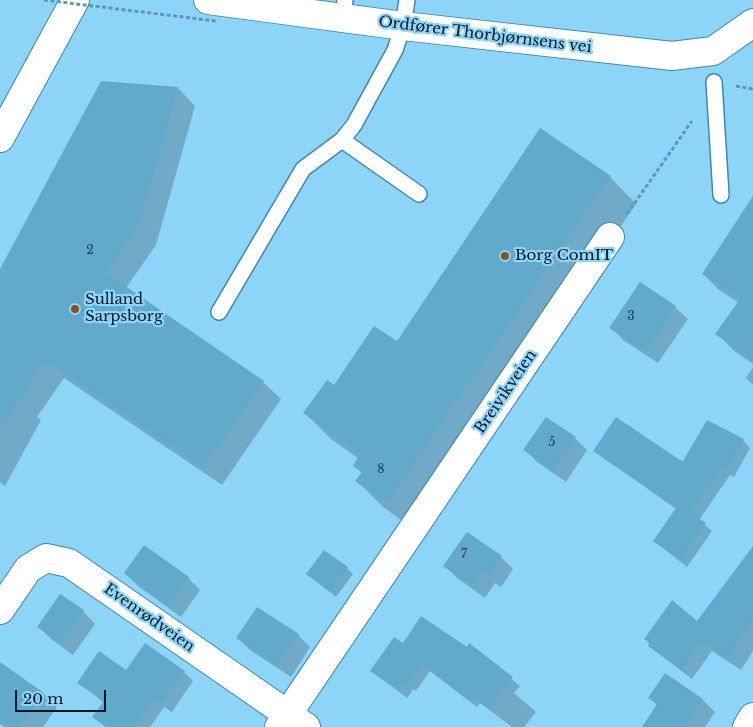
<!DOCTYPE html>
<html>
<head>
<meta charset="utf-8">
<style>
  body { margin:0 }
  #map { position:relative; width:753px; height:727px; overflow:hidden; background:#8cd5f8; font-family:"Libre Baskerville",serif }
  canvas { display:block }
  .scale { position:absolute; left:15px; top:690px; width:91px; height:22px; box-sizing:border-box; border:2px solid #011620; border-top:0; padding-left:6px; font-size:15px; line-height:18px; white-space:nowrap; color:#011620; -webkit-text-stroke:4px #8cd5f8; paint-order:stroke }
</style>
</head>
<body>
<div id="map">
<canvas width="753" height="727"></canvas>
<div class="scale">20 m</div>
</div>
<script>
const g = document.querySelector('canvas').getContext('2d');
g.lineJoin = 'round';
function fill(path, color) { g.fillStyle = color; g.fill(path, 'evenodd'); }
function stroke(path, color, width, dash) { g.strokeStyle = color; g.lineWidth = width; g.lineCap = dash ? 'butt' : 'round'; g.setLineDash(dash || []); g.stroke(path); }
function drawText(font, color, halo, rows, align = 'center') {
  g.font = font + ' "Libre Baskerville",serif'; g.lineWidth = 4.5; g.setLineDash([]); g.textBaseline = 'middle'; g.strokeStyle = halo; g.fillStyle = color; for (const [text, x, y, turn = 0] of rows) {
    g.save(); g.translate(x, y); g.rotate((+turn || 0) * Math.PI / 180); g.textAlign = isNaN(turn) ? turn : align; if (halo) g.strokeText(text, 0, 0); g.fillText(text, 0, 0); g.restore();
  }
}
fill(new Path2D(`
  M 178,88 L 195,106 L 156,245 L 126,288 L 263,382 L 281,399 L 222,485 L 64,378 L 37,417 L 41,420 L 5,486 L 0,482 L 0,272 Z
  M 610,177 L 636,204 L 414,529 L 383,507 L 357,481 L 362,473 L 354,465 L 359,459 L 331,439 L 305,413 L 334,387 L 397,343 Z
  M 753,198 L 753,364 L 733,350 L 717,333 L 739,303 L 719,290 L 703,274 Z
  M 641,284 L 675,307 L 688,319 L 658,363 L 623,340 L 611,327 Z
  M 753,367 L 753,385 L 746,378 Z
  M 575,438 L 587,450 L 566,482 L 537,462 L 525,450 Z
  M 743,440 L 750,448 L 734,477 L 730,475 L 699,520 L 712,531 L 687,567 L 654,541 L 676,509 L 595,451 L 684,462 Z
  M 501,557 L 513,569 L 501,587 L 495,583 L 485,598 L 457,578 L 445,566 Z
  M 347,568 L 353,574 L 336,597 L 308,574 Z
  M 125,573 L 188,578 L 200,590 L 181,617 L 138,586 Z
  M 753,576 L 753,651 L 741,670 L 712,651 L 692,679 L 649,646 L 698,623 Z
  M 83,611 L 95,624 L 73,655 L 51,639 L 39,627 Z
  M 298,635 L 310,647 L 291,677 L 250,650 L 238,638 Z
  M 403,645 L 467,649 L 470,645 L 520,686 L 514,693 L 536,712 L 524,727 L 512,727 L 480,703 L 477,707 L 430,671 L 416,691 L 413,689 L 407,698 L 372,671 Z
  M 8,670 L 45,695 L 57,707 L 43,727 L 4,727 L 0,724 L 0,682 Z
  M 127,672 L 184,672 L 193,681 L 172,712 L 164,707 L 150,727 L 114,727 L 104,703 L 79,682 Z
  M 665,675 L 703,700 L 715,712 L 705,727 L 644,727 L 658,706 L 650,698 Z`), '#0003');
fill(new Path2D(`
  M 101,81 L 178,87 L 138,227 L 106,273 L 264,381 L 204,468 L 46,361 L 0,428 L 0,269 Z
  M 540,128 L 611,176 L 387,503 L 355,481 L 362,472 L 353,466 L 360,454 L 303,413 L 327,380 L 334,385 L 374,326 L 397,341 Z
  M 753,196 L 753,361 L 715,334 L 740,299 L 702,274 Z
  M 640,282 L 676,306 L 646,352 L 609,328 Z
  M 546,417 L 576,437 L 553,470 L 523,450 Z
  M 616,417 L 680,460 L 683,461 L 707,420 L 744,439 L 726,470 L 723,468 L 691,513 L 706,523 L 680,560 L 653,541 L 676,508 L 593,451 Z
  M 467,532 L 502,556 L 489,576 L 483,571 L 472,586 L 443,566 Z
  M 144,545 L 189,577 L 168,606 L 124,573 Z
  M 753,546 L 753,619 L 727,658 L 702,642 L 681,670 L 648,646 L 649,643 L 644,639 L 672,600 L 697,621 Z
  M 324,550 L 348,567 L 330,592 L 306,574 Z
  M 60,594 L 84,610 L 61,644 L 37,627 Z
  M 257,607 L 299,634 L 278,666 L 236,638 Z
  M 421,616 L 467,647 L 469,643 L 513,677 L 489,709 L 471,696 L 468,700 L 422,664 L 408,685 L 405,682 L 399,691 L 370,671 L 394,637 L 403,643 Z
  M 145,643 L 185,671 L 162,703 L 155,698 L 135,727 L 106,727 L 92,717 L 104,701 L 77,683 L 99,651 L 126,670 Z
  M 0,662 L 44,693 L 20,727 L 8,727 L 0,721 Z
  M 665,673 L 703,699 L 685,727 L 642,727 L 657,704 L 648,698 Z`), '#61aacb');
const lane = new Path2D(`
  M 343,18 L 345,0
  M 714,82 L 721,195
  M 342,140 L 419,194
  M 219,312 L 303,169 L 342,140 L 354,125 L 395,50 L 403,26 L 407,0`);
const street = new Path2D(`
  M 208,0 L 403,26 L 672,56 L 713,51 L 753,23
  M 0,610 L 28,569 L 46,558 L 69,563 L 306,727
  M 279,727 L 610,237
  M 747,727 L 753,717`);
const secondary = new Path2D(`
  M 0,138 L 75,0`);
stroke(lane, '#3e88a8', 18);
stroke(street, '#3e88a8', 30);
stroke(secondary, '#3e88a8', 30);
stroke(new Path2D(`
  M 736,86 L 753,89
  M 627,214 L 692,121`), '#6098b3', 3, [4, 2.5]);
stroke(lane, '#fff', 15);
stroke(street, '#fff', 28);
stroke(secondary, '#fff', 28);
stroke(new Path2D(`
  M 44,0 L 216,21`), '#6098b3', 3, [4, 2.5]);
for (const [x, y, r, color] of [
  [505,256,5,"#914c22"],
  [75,309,5,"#914c22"]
]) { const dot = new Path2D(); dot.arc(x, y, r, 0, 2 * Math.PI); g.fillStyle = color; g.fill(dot); stroke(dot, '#8cd5f8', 2); }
drawText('12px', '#193b4b', null, [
  ["2",90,251],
  ["3",631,317],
  ["5",552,443],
  ["8",381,470],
  ["7",464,555]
]);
drawText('15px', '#011620', '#8cd5f8', [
  ["Ordfører Thorbjørnsens vei",485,35,7],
  ["Breivikveien",506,392,-56],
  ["Evenrødveien",149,618,35]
]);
drawText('15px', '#011620', '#8cd5f8', [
  ["Borg ComIT",515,256],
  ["Sulland",85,300],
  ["Sarpsborg",85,317]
], 'left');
</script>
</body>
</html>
